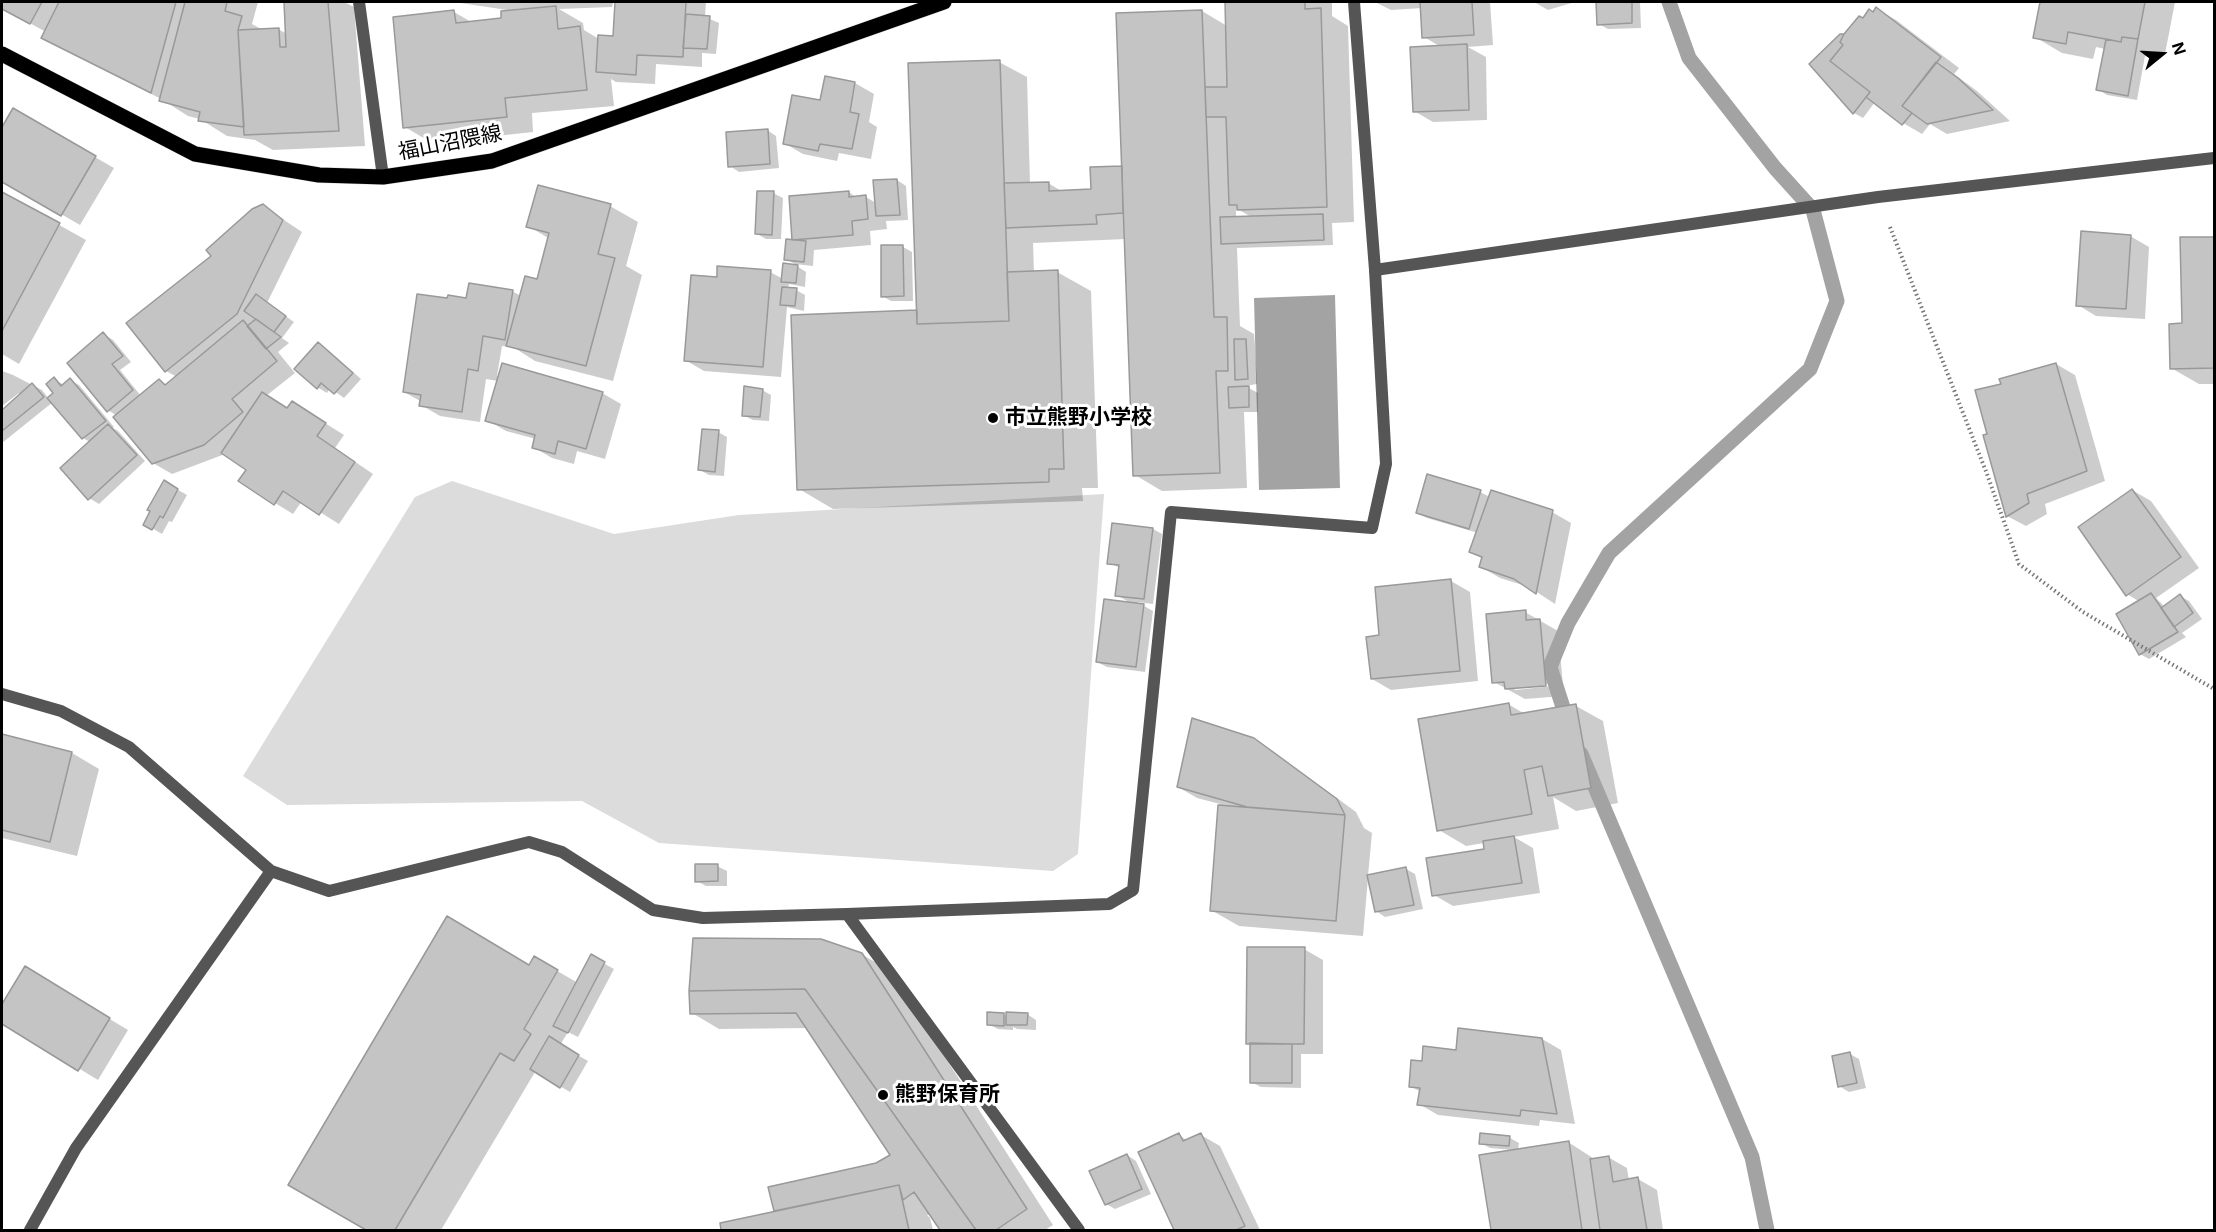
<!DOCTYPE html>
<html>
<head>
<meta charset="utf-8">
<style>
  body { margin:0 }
  #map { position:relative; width:2216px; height:1232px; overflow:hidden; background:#fff; font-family:Inter,sans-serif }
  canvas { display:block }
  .frame { position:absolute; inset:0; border:3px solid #000; pointer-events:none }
  .north { position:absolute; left:2132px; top:24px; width:60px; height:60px; -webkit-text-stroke:4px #fff; paint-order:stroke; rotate:72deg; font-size:16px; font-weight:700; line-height:24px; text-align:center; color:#000 }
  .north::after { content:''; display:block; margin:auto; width:21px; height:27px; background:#000; clip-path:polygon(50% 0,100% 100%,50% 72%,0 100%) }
</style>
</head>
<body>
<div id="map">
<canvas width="2216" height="1232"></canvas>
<div class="frame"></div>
<div class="north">N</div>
</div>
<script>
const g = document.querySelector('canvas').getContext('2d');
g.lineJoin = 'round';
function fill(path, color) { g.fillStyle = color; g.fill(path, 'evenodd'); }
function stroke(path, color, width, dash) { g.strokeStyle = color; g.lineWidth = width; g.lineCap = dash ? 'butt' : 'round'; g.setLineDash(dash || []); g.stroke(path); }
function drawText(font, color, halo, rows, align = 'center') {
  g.font = font + ' Inter,"Noto Sans JP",sans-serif'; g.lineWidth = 6; g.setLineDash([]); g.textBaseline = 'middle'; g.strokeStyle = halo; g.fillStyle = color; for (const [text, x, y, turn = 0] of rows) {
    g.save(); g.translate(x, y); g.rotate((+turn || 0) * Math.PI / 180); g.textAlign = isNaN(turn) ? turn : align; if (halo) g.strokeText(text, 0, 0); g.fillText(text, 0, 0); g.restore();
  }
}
fill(new Path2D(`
  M 452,481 L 614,534 L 739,515 L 1104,494 L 1078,854 L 1053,871 L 659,843 L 582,801 L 287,805 L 243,776 L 415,497 Z`), '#dcdcdc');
fill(new Path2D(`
  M 1335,295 L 1340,488 L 1259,490 L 1254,298 Z`), '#a3a3a3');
fill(new Path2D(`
  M 2,2 L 258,2 L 252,24 L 263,30 L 278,29 L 287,34 L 285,2 L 344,2 L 354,7 L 365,146 L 273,150 L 255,140 L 227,136 L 200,119 L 188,116 L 161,99 L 43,38 L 46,32 L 2,8 Z
  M 454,2 L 706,2 L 705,17 L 719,23 L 716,54 L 702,53 L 702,67 L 656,64 L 655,84 L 616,82 L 611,79 L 614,106 L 532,113 L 533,132 L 432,143 L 405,127 L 454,12 L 473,23 L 503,20 L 514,11 ZM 613,3 L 616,3 L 614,37 L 599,39 L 584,30 L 583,23 L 559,9 L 612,7 Z
  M 1226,2 L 1332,2 L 1332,16 L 1348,26 L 1354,222 L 1332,223 L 1333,245 L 1237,248 L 1240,326 L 1254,334 L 1255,346 L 1257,384 L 1245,386 L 1258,393 L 1258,412 L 1244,412 L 1247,488 L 1162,491 L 1135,475 L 1126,239 L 1033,243 L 1034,273 L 1057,272 L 1091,291 L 1098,488 L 1082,488 L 1083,501 L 833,509 L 799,489 L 918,311 L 999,62 L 1027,77 L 1030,184 L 1048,183 L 1063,192 L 1092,191 L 1123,168 L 1202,11 L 1227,26 ZM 1236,208 L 1253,218 L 1236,218 Z
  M 1375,2 L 1490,2 L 1493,45 L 1468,47 L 1486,57 L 1487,120 L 1433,122 L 1414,111 L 1441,47 L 1424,37 L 1422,8 L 1391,10 Z
  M 1534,2 L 1575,2 L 1548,10 Z
  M 1598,2 L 1640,2 L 1641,28 L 1608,29 L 1599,24 Z
  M 2042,2 L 2175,2 L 2165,54 L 2149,51 L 2149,57 L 2145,56 L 2137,100 L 2107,95 L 2098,89 L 2105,49 L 2096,47 L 2093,59 L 2062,53 L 2035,37 Z
  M 1877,9 L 1896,20 L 1959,68 L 1954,74 L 1977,91 L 2010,121 L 1947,134 L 1930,124 L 1922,134 L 1903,123 L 1875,102 L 1863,118 L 1854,113 L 1844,36 Z
  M 855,83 L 874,94 L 869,122 L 877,127 L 871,159 L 839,153 L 837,161 L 803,154 L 784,143 L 821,102 Z
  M 13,110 L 114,168 L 80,225 L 2,180 L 2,130 Z
  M 767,130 L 776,136 L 779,168 L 739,172 L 730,166 Z
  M 897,180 L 906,186 L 908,220 L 886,221 L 887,229 L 870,231 L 871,245 L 814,250 L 813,266 L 795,264 L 785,259 L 794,241 L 791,197 L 849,192 L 857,198 L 866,197 L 876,203 Z
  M 2,193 L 86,240 L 19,364 L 2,354 Z
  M 773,193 L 783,198 L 781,239 L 766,239 L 757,234 Z
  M 263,206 L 302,232 L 267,303 L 294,322 L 282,338 L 289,343 L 278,352 L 295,373 L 266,396 L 288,409 L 293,403 L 344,435 L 335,448 L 373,474 L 339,524 L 302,501 L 293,514 L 275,503 L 248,469 L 225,454 L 172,474 L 153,463 L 117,416 L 108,410 L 103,334 L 113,340 L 131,362 L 120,370 L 141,396 L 160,381 L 167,385 L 177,377 L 166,371 L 213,257 Z
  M 610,206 L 638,222 L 626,266 L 642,275 L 613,381 L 535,361 L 513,347 L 502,346 L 497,376 L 602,393 L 621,404 L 605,459 L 577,451 L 574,464 L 552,458 L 533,447 L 536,439 L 506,431 L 487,420 L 498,381 L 486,379 L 480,422 L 440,416 L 421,405 L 422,402 L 404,392 L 448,300 L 468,300 L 512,291 L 521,296 L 538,281 L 550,239 L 528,226 Z
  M 2130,236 L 2149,247 L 2145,319 L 2096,316 L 2078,305 Z
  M 2214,238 L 2214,384 L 2199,384 L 2171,368 L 2184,325 L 2182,239 Z
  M 903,247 L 912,252 L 913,301 L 891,301 L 882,296 Z
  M 797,266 L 806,272 L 805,287 L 789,284 L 788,289 L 796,290 L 805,295 L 804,311 L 787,307 L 781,377 L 704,371 L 685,360 L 718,278 L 770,272 L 783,279 Z
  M 318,344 L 328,350 L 361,379 L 344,398 L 330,388 L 327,393 L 317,387 Z
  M 2056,364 L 2075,375 L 2105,481 L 2045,504 L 2047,514 L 2026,526 L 2007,516 L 1989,435 L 2002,385 Z
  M 2,371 L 13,375 L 42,390 L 49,399 L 55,393 L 54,379 L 64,385 L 70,380 L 79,385 L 114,427 L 113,428 L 118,431 L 145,461 L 99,504 L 89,498 L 90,442 L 83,438 L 53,402 L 2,443 L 2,411 L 20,395 L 19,393 L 2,406 Z
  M 762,390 L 771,395 L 769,421 L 753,420 L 743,415 Z
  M 718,432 L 727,437 L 724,476 L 709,475 L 700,470 Z
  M 164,482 L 187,495 L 172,522 L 169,521 L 162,534 L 145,524 Z
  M 2132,490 L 2151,501 L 2199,568 L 2156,598 L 2165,607 L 2180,596 L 2189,601 L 2202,619 L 2182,633 L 2186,637 L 2149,659 L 2140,654 L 2140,602 L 2127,594 Z
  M 1480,492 L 1490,497 L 1552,512 L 1571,523 L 1555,604 L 1529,587 L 1500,578 L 1481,567 L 1483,559 L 1471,552 L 1478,533 L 1427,518 L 1417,513 Z
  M 1114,524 L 1153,529 L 1162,534 L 1153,604 L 1137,602 L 1153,611 L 1145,672 L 1107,667 L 1097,662 L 1132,604 L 1117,595 L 1120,568 L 1109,563 Z
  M 1451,581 L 1470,592 L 1478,681 L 1391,690 L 1372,679 L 1381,637 Z
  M 1525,612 L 1558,631 L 1564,696 L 1525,699 L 1494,682 ZM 1553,683 L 1553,686 L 1515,690 L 1513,687 Z
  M 1508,704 L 1525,714 L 1576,706 L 1603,721 L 1618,803 L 1576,811 L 1553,797 L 1559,829 L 1514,837 L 1533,848 L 1540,893 L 1453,906 L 1434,895 L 1486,850 L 1484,843 L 1466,846 L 1439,830 Z
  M 2,736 L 72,753 L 99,769 L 77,856 L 2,838 Z
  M 1253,739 L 1273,751 L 1356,812 L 1364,828 L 1372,833 L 1368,876 L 1406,869 L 1415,874 L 1423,909 L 1385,917 L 1376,911 L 1368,878 L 1363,936 L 1239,926 L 1211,910 L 1220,804 L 1197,798 L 1178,787 Z
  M 717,866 L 727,871 L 727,886 L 706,886 L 697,881 Z
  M 1304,949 L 1323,960 L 1323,1054 L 1301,1054 L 1301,1088 L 1261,1087 L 1251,1082 L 1252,1046 L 1247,1043 Z
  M 861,954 L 889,970 L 1053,1225 L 1045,1230 L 942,1230 L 929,1211 L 930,1215 L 927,1215 L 930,1218 L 933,1230 L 723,1230 L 722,1224 L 775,1212 L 770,1188 L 877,1165 L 892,1155 L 808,1028 L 719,1029 L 692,1013 Z
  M 592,957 L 614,969 L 578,1037 L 568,1032 L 560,1045 L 588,1061 L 570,1092 L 535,1072 L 441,1230 L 369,1230 L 290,1184 L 530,966 L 535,958 L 578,983 Z
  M 25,968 L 128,1030 L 98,1080 L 2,1022 L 2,1007 Z
  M 1027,1014 L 1036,1020 L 1036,1030 L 1017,1029 L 1013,1027 L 1013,1030 L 998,1029 L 988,1024 L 1004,1015 L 1008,1017 Z
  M 1542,1039 L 1561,1050 L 1575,1124 L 1540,1120 L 1539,1126 L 1438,1115 L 1419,1104 L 1421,1092 L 1410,1086 L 1423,1062 L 1458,1052 Z
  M 1850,1054 L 1859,1059 L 1866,1088 L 1849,1092 L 1839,1086 Z
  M 1179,1135 L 1188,1141 L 1201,1135 L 1220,1146 L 1260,1230 L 1175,1230 L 1140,1153 Z
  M 1482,1135 L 1510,1138 L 1519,1143 L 1518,1150 L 1568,1142 L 1596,1160 L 1608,1157 L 1627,1168 L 1629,1181 L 1638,1179 L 1657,1190 L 1663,1230 L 1493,1230 L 1481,1157 L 1513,1150 L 1490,1148 L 1481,1143 Z
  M 1127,1155 L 1136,1161 L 1151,1194 L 1115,1209 L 1106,1204 Z`), '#0003');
stroke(new Path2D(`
  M 1569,726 L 1550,667 L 1568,623 L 1609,553 L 1810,369 L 1837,301 L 1813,210 L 1775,168 L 1689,58 L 1669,2
  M 1581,754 L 1752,1157 L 1767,1230`), '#a3a3a3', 15);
const building = new Path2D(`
  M 2,2 L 42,2 L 30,24 L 2,9 Z
  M 59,2 L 176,2 L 151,93 L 41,38 Z
  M 185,2 L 227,2 L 225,11 L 242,16 L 238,30 L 244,127 L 198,121 L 200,112 L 159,101 Z
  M 284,2 L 328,2 L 339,131 L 244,135 L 238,30 L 279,28 L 280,47 L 286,47 Z
  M 615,2 L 686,2 L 683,57 L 637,55 L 636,75 L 596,72 L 598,35 L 613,36 Z
  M 1225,2 L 1305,2 L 1305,9 L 1321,8 L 1327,207 L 1237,210 L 1237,205 L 1229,205 L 1226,117 L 1206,117 L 1205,87 L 1227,87 Z
  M 1420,2 L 1472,2 L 1474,35 L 1422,38 Z
  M 1596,2 L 1632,2 L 1632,23 L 1597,25 Z
  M 2040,2 L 2145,2 L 2138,39 L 2122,37 L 2121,42 L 2068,32 L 2066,44 L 2033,38 Z
  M 556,6 L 558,29 L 580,26 L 587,90 L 505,98 L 507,117 L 403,128 L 393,17 L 454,10 L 456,23 L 501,18 L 501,11 Z
  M 1876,7 L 1941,57 L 1902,106 L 1912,113 L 1902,125 L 1866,97 L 1870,92 L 1830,61 L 1843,45 L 1840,42 L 1844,34 L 1859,16 L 1863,18 L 1869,9 L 1873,12 Z
  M 1202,10 L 1214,317 L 1227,317 L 1228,371 L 1216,371 L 1220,473 L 1133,476 L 1116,13 Z
  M 686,14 L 710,16 L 707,49 L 683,48 Z
  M 1840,34 L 1844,34 L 1840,42 L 1843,45 L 1830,61 L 1870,92 L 1853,114 L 1809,64 Z
  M 2122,37 L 2138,39 L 2128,96 L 2096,90 L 2106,39 L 2121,42 Z
  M 1467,44 L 1469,110 L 1413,112 L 1410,47 Z
  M 1000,60 L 1009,321 L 917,324 L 908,63 Z
  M 1936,62 L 1958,78 L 1993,110 L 1927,124 L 1902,106 Z
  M 825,76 L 855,82 L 850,112 L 859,114 L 852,149 L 820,144 L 818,151 L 783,144 L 792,95 L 820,100 Z
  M 13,108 L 96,156 L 61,216 L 2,182 L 2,127 Z
  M 768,129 L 770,164 L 728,167 L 726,132 Z
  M 1122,166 L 1123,213 L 1096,215 L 1097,224 L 1006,228 L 1004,183 L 1049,182 L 1049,191 L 1091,189 L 1090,167 Z
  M 897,179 L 900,215 L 876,216 L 873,180 Z
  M 538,185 L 611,204 L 598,254 L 615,258 L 586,366 L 506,346 L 525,276 L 537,279 L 549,233 L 526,227 Z
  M 757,191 L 774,191 L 772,235 L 755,234 Z
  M 849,191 L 849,197 L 866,195 L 868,219 L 852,221 L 853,235 L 792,240 L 789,196 Z
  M 2,192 L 60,223 L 2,331 Z
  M 263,204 L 283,220 L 237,314 L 165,372 L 126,323 L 211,256 L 206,250 L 252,209 Z
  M 1323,214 L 1324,240 L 1221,244 L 1220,217 Z
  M 2081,231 L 2131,235 L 2126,309 L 2076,306 Z
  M 2180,237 L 2214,237 L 2214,368 L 2170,369 L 2169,324 L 2182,323 Z
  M 786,239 L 806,241 L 804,262 L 784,260 Z
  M 881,245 L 903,245 L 904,296 L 881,297 Z
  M 783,263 L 798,265 L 796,283 L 781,282 Z
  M 717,266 L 771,270 L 763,367 L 684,361 L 691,275 L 717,277 Z
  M 1058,270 L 1064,469 L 1049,469 L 1049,482 L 797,490 L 791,315 L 917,310 L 917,324 L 1009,321 L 1007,272 Z
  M 469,283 L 513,290 L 505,340 L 483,336 L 478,371 L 468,369 L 462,412 L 419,406 L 421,395 L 403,392 L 417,294 L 447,298 L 448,295 L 466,298 Z
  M 782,287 L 797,288 L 795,306 L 780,305 Z
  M 256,294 L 286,316 L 274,332 L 244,311 Z
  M 256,319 L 281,337 L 266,349 L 247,326 Z
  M 243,320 L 277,361 L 232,399 L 243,412 L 204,445 L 152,464 L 113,417 L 159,379 L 165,385 Z
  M 103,332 L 123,356 L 112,364 L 133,390 L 107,412 L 67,363 Z
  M 1234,339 L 1246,339 L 1248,379 L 1235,380 Z
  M 318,342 L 353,373 L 334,394 L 321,383 L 317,389 L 294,369 Z
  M 502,363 L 603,392 L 586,449 L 558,441 L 555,454 L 532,448 L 535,435 L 485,421 Z
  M 2056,363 L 2087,471 L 2027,494 L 2029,503 L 2006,517 L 1983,435 L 1987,434 L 1975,390 L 2001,384 L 1999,379 Z
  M 54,377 L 61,386 L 70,378 L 106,421 L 82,439 L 47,398 L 53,393 L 46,384 Z
  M 32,383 L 44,397 L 2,431 L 2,410 Z
  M 744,386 L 763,389 L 760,417 L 742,416 Z
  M 1249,386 L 1249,407 L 1229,408 L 1228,387 Z
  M 262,392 L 287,408 L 292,401 L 326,423 L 317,436 L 355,462 L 319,515 L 283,491 L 274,505 L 238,481 L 246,470 L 221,453 Z
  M 108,424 L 137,455 L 88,500 L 60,468 Z
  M 702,429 L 719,430 L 715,472 L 698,470 Z
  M 1427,474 L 1481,490 L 1469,529 L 1416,513 Z
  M 164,480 L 178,489 L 163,518 L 160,516 L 152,530 L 143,525 L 150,511 L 147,510 Z
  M 2132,489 L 2181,557 L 2126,596 L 2078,527 Z
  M 1491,490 L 1553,510 L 1536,594 L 1514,579 L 1479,567 L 1482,557 L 1469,552 Z
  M 1112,523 L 1153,528 L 1144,599 L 1115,596 L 1119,565 L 1107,564 Z
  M 1451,579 L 1460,671 L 1371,679 L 1366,637 L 1379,635 L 1375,587 Z
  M 2151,593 L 2178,632 L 2139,655 L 2116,614 Z
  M 2180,594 L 2193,613 L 2174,627 L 2161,608 Z
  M 1104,599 L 1144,604 L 1136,667 L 1096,662 Z
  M 1526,610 L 1526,620 L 1540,619 L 1546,686 L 1505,689 L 1504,682 L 1492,683 L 1486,614 Z
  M 1509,703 L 1511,715 L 1576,704 L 1591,788 L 1548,796 L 1542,766 L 1524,770 L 1532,814 L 1437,831 L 1418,719 Z
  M 1192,718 L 1254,738 L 1337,799 L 1345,815 L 1247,807 L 1177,787 Z
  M 2,734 L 72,752 L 50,842 L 2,830 Z
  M 1218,805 L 1345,815 L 1336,921 L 1210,911 Z
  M 1514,836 L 1522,883 L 1432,896 L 1426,858 L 1484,849 L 1483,841 Z
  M 695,864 L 718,864 L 718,881 L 695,882 Z
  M 1406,867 L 1414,905 L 1375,912 L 1367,875 Z
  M 447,916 L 529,965 L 534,956 L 558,970 L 524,1029 L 531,1034 L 514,1061 L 500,1053 L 395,1230 L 366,1230 L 288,1185 Z
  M 693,938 L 821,939 L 862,953 L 1027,1209 L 996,1230 L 976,1230 L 805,989 L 689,991 Z
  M 1247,947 L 1305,947 L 1304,1044 L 1246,1044 Z
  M 591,954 L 605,962 L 568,1033 L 553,1026 Z
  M 25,966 L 110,1018 L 78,1071 L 2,1024 L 2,1004 Z
  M 805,989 L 976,1230 L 940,1230 L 914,1192 L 903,1200 L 899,1185 L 774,1211 L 768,1187 L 876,1163 L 890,1155 L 796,1013 L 690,1014 L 689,991 Z
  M 987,1012 L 1004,1013 L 1004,1026 L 987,1025 Z
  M 1006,1012 L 1028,1013 L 1027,1025 L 1006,1025 Z
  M 1458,1028 L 1542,1038 L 1557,1114 L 1521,1110 L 1520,1116 L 1417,1105 L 1420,1088 L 1409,1087 L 1411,1060 L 1422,1061 L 1423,1046 L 1456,1050 Z
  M 549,1036 L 579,1055 L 560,1088 L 530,1069 Z
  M 1250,1043 L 1292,1044 L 1292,1083 L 1250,1083 Z
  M 1850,1052 L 1857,1083 L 1838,1087 L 1832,1056 Z
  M 1179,1133 L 1183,1141 L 1201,1133 L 1245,1226 L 1236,1230 L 1174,1230 L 1138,1152 Z
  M 1480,1133 L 1510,1136 L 1509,1146 L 1479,1144 Z
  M 1569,1141 L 1582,1230 L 1491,1230 L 1479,1155 Z
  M 1127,1154 L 1142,1189 L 1105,1205 L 1089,1171 Z
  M 1609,1156 L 1613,1182 L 1638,1177 L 1647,1230 L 1600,1230 L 1590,1159 Z
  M 899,1185 L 909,1230 L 721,1230 L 720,1223 Z`);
fill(building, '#c4c4c4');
stroke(building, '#999', 1.5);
const primary = new Path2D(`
  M 2,54 L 195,154 L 319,175 L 383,177 L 492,161 L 944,2`);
stroke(primary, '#dbdbdb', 16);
stroke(new Path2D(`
  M 1890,227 L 1987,474 L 2019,564 L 2083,612 L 2214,689`), '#777', 4, [1.5, 3]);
stroke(new Path2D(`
  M 847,914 L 1109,904 L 1133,890 L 1171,512 L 1372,528 L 1386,464 L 1375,270`), '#555', 12);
stroke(new Path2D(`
  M 359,2 L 383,177
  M 1354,2 L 1375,270 L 1878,197 L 2214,158
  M 2,694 L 61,711 L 129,747 L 271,871 L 329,891 L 529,842 L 562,852 L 653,910 L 703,918 L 847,914 L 1079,1230
  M 30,1230 L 76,1148 L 271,871`), '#555', 12);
stroke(primary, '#000', 15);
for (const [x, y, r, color] of [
  [993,418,6,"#000"],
  [883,1095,6,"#000"]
]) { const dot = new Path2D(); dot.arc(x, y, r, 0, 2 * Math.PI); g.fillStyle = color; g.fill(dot); stroke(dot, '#fff', 2); }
drawText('21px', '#000', '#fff', [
  ["福山沼隈線",450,143,-11]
]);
drawText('bold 21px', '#000', '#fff', [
  ["市立熊野小学校",1005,418],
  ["熊野保育所",895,1095]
], 'left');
</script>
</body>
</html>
